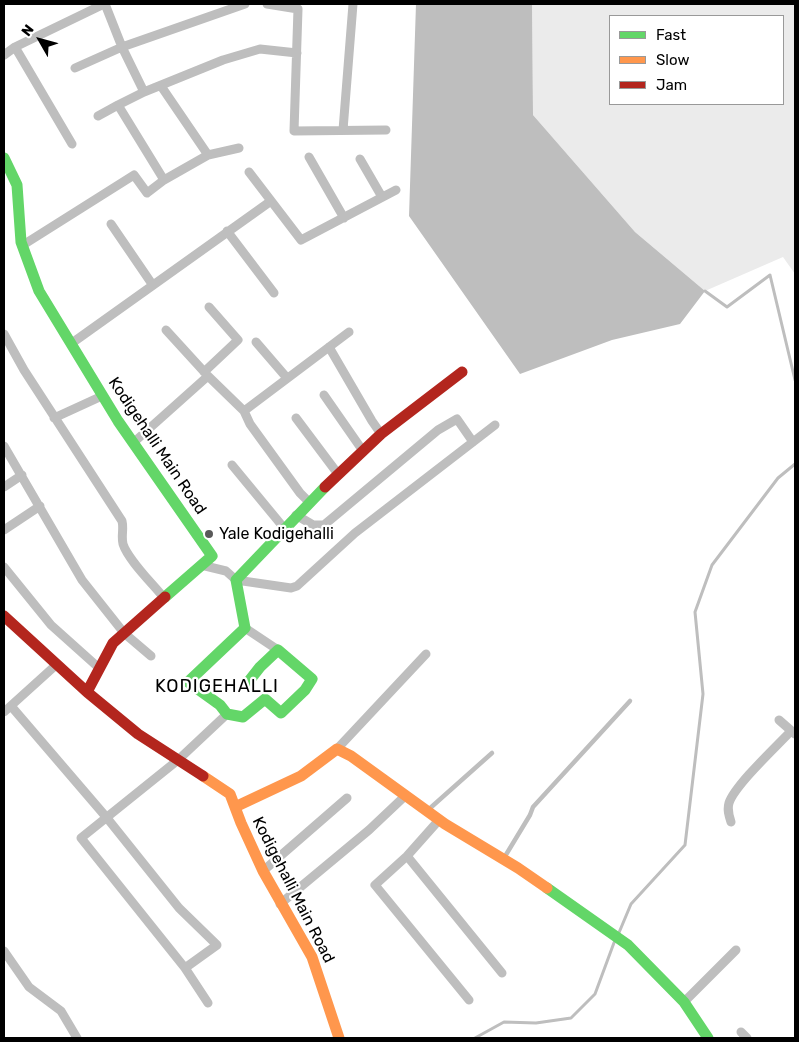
<!DOCTYPE html>
<html>
<head>
<meta charset="utf-8">
<style>
  body { margin:0 }
  #map { position:relative; width:799px; height:1042px; overflow:hidden; background:#fff; font-family:Rubik,sans-serif }
  canvas { display:block }
  .frame { position:absolute; inset:0; border:5px solid #000; pointer-events:none }
  .legend { position:absolute; left:609px; top:15px; width:175px; height:90px; box-sizing:border-box; background:#fff; border:1px solid #999; margin:0; padding:6px 9px; list-style:none; font-size:15px; color:#000 }
  .legend li { display:flex; align-items:center; gap:10px; height:25px }
  .legend b { width:25px; border:1px solid #999 }
  .north { position:absolute; left:15px; top:15px; width:50px; height:50px; -webkit-text-stroke:4px #fff; paint-order:stroke; rotate:308deg; font-size:14px; font-weight:700; line-height:20px; text-align:center; color:#000 }
  .north::after { content:''; display:block; margin:auto; width:18px; height:22px; background:#000; clip-path:polygon(50% 0,100% 100%,50% 72%,0 100%) }
</style>
</head>
<body>
<div id="map">
<canvas width="799" height="1042"></canvas>
<div class="frame"></div>
<ul class="legend">
<li><b style="height:6px;background:#63d668"></b>Fast</li>
<li><b style="height:6px;background:#ff974d"></b>Slow</li>
<li><b style="height:6px;background:#b3261e"></b>Jam</li>
</ul>
<div class="north">N</div>
</div>
<script>
const g = document.querySelector('canvas').getContext('2d');
g.lineJoin = 'round';
function fill(path, color) { g.fillStyle = color; g.fill(path, 'evenodd'); }
function stroke(path, color, width, dash) { g.strokeStyle = color; g.lineWidth = width; g.lineCap = dash ? 'butt' : 'round'; g.setLineDash(dash || []); g.stroke(path); }
function drawText(font, color, halo, rows, align = 'center') {
  g.font = font + ' Rubik,sans-serif'; g.lineWidth = 4.5; g.setLineDash([]); g.textBaseline = 'middle'; g.strokeStyle = halo; g.fillStyle = color; for (const [text, x, y, turn = 0] of rows) {
    g.save(); g.translate(x, y); g.rotate((+turn || 0) * Math.PI / 180); g.textAlign = isNaN(turn) ? turn : align; if (halo) g.strokeText(text, 0, 0); g.fillText(text, 0, 0); g.restore();
  }
}
fill(new Path2D(`
  M 532,4 L 795,4 L 795,274 L 783,257 L 705,291 L 635,232 L 533,115 ZM 610,16 L 783,16 L 783,104 L 610,104 Z`), '#ebebeb');
fill(new Path2D(`
  M 416,4 L 532,4 L 533,115 L 635,232 L 705,291 L 680,324 L 612,340 L 520,374 L 409,216 Z`), '#bebebe');
stroke(new Path2D(`
  M 705,291 L 727,307 L 770,275 L 795,380
  M 618,935 L 631,904 L 685,845 L 703,694 L 695,612 L 712,565 L 778,478 L 795,464
  M 475,1038 L 504,1022 L 536,1023 L 571,1018 L 595,994 L 615,940`), '#bebebe', 3);
stroke(new Path2D(`
  M 428,810 L 492,753
  M 504,858 L 530,815 L 533,807 L 630,701`), '#bebebe', 4.5);
stroke(new Path2D(`
  M 105,4 L 122,47 L 144,92 L 118,105 L 164,180
  M 267,4 L 298,9 L 294,131 L 386,130
  M 15,47 L 72,144
  M 4,55 L 15,47 L 104,4
  M 75,68 L 122,47 L 245,4
  M 144,92 L 223,60 L 260,49 L 297,53
  M 98,116 L 118,105
  M 343,130 L 353,4
  M 208,155 L 239,148
  M 309,157 L 344,218
  M 360,159 L 382,197
  M 249,172 L 301,240 L 396,190
  M 111,224 L 152,284
  M 227,231 L 274,293
  M 23,245 L 134,175 L 147,193 L 164,180 L 208,155 L 161,86
  M 4,334 L 24,370 L 122,521 C 124,529 121,536 123,544 C 128,560 153,584 164,598
  M 256,342 L 287,378
  M 72,343 L 271,201
  M 329,347 L 372,421 L 381,434
  M 204,372 L 238,340 L 209,307
  M 208,376 L 244,411 L 250,424 L 300,493 L 309,502
  M 324,395 L 363,451
  M 244,411 L 349,332
  M 54,418 L 102,396
  M 296,418 L 338,474
  M 133,443 L 208,376 L 166,330
  M 4,446 L 82,580 L 124,633 L 151,656
  M 232,465 L 284,528
  M 4,487 L 22,475
  M 296,515 L 313,525 L 324,525 L 438,430 L 457,419 L 473,442
  M 4,530 L 40,506
  M 201,565 L 226,571 L 236,580 L 291,588 L 297,586 L 355,533 L 495,425
  M 4,567 L 51,625 L 99,668
  M 245,628 L 278,650
  M 11,706 L 107,818 L 179,908 L 217,945 L 185,968
  M 4,712 L 56,665
  M 779,720 L 795,734
  M 337,749 L 426,654
  M 439,820 L 407,856 L 375,885 L 469,1000
  M 731,822 C 729,816 727,810 729,803 C 735,785 777,746 791,731
  M 407,856 L 502,973
  M 263,871 L 347,798
  M 280,904 L 369,830 L 405,796
  M 4,951 L 29,987 L 61,1011 L 77,1038
  M 684,1002 L 736,950
  M 208,1003 L 185,968 L 81,838 L 178,760 L 227,714
  M 741,1032 L 747,1038`), '#bebebe', 9);
stroke(new Path2D(`
  M 4,158 L 17,185 L 21,242 L 39,291 L 118,421 L 212,556 L 165,597
  M 249,681 L 260,667 L 278,650 L 312,679 L 305,690 L 281,713 L 265,699 L 243,717 L 227,714 L 220,705 L 188,682 L 245,628 L 236,580 L 325,487
  M 547,888 L 628,945 L 684,1002 L 708,1038`), '#63d668', 11);
stroke(new Path2D(`
  M 203,776 L 230,794 L 241,823 L 263,871 L 312,957 L 339,1038
  M 235,807 L 301,776 L 337,749 L 351,756 L 445,824 L 518,868 L 547,888`), '#ff974d', 11);
stroke(new Path2D(`
  M 325,487 L 381,434 L 462,372
  M 165,597 L 113,643 L 87,692 L 138,734 L 203,776
  M 4,616 L 87,692`), '#b3261e', 11);
for (const [x, y, r, color] of [
  [209,534,5,"#595959"]
]) { const dot = new Path2D(); dot.arc(x, y, r, 0, 2 * Math.PI); g.fillStyle = color; g.fill(dot); stroke(dot, '#fff', 2); }
drawText('16px', '#000', '#fff', [
  ["Kodigehalli Main Road",157,446,56],
  ["Kodigehalli Main Road",293,890,63]
]);
drawText('16px', '#000', '#fff', [
  ["Yale Kodigehalli",219,534]
], 'left');
g.letterSpacing = '1px';
drawText('18px', '#000', '#fff', [
  ["KODIGEHALLI",217,687]
]);
g.letterSpacing = '0px';
</script>
</body>
</html>
